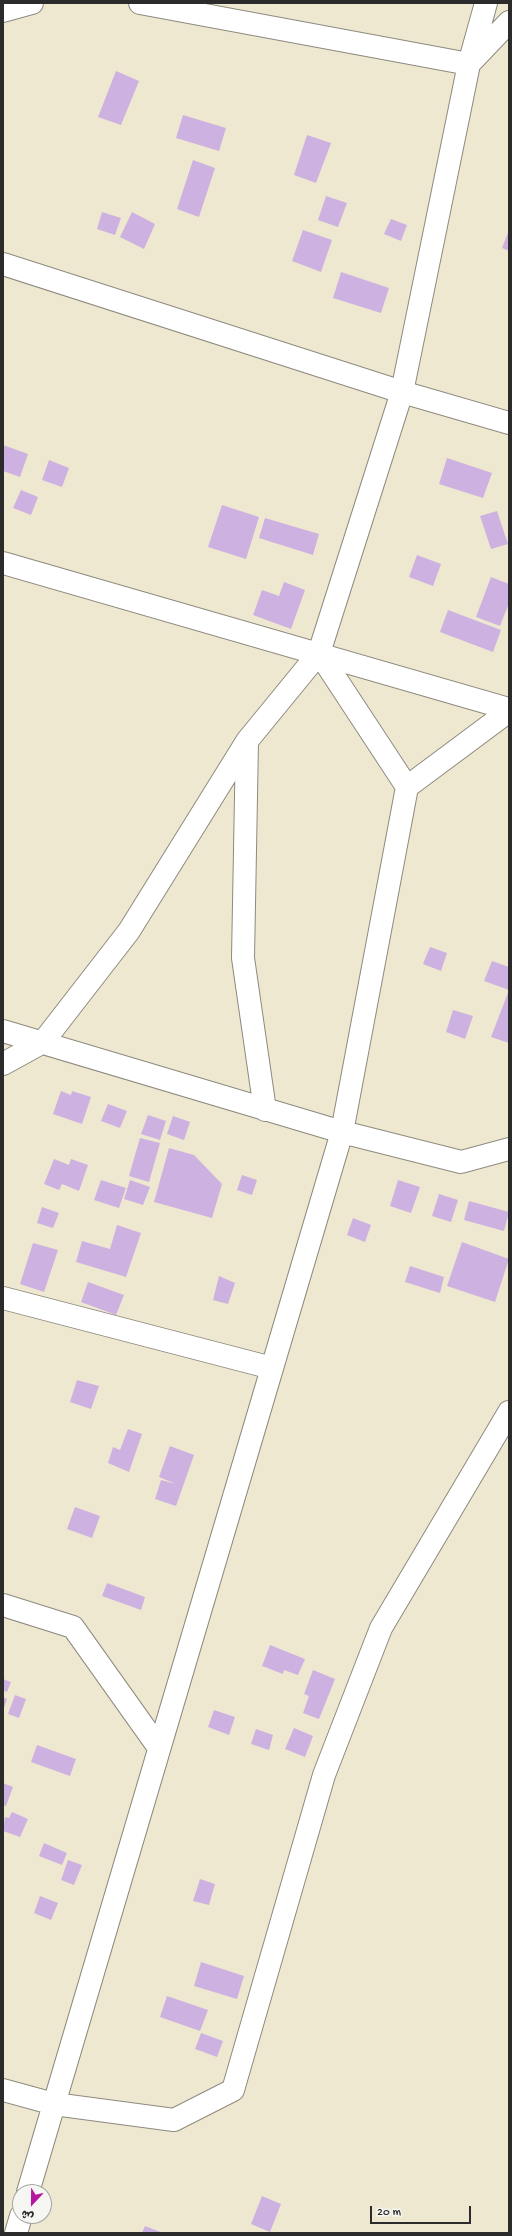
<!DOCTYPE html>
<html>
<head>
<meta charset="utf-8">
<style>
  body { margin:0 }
  #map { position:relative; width:512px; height:2236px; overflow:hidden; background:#efe8d1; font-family:"Gochi Hand","Playpen Sans Arabic",sans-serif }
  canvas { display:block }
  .frame { position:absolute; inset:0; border:4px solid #2b2b2b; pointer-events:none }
  .north { position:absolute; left:12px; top:2184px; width:40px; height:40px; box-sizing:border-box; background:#f6f6f2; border:1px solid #a5a5a2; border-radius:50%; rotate:202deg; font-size:11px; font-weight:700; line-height:16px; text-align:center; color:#2b2b2b }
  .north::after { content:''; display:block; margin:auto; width:14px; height:18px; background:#b5179e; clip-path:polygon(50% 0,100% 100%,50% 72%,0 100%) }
  .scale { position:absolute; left:370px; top:2206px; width:101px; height:18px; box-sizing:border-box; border:2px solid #2b2b2b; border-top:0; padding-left:5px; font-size:12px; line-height:14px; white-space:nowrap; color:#2b2b2b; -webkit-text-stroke:3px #f6f6f2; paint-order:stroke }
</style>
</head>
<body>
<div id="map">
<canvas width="512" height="2236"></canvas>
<div class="frame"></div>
<div class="north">ش</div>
<div class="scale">20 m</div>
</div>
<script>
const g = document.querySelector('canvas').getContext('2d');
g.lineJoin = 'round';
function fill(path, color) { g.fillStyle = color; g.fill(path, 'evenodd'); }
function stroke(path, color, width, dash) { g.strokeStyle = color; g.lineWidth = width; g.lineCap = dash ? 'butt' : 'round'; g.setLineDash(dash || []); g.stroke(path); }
fill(new Path2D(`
  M 116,71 L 139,81 L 121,125 L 98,117 Z
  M 183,115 L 226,128 L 219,151 L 176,138 Z
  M 307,135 L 331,143 L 316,183 L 294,175 Z
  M 193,160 L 215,168 L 199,217 L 177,209 Z
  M 326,196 L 347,203 L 338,227 L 318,220 Z
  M 102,212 L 121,218 L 115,235 L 97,229 Z
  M 132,212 L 155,224 L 144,249 L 120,237 Z
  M 391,219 L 407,225 L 401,241 L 384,234 Z
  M 303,230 L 332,240 L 321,272 L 292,261 Z
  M 509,230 L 509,251 L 502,248 Z
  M 341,272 L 389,288 L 381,313 L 333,298 Z
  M 3,445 L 28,454 L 20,477 L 3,471 Z
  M 447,458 L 492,473 L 483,498 L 439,484 Z
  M 49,460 L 69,468 L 62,487 L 42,480 Z
  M 21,490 L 38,497 L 31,515 L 13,508 Z
  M 222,505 L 259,517 L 246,559 L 208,547 Z
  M 497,511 L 508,544 L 491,549 L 480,516 Z
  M 265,518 L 319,534 L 313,555 L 259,538 Z
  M 417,555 L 441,564 L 433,586 L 409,577 Z
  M 491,577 L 509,584 L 509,603 L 500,626 L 476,617 Z
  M 284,582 L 305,590 L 291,629 L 253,615 L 262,590 L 279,596 Z
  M 448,610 L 501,630 L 493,652 L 440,632 Z
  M 430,947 L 447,953 L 441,971 L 423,964 Z
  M 492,961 L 509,967 L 509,1043 L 491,1037 L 509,990 L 484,981 Z
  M 453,1010 L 473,1016 L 465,1039 L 446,1032 Z
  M 61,1091 L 71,1095 L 72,1091 L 91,1097 L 82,1124 L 53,1114 Z
  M 108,1104 L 127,1111 L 120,1128 L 101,1121 Z
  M 148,1115 L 166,1121 L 160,1140 L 141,1134 Z
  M 173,1116 L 190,1122 L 184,1140 L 167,1134 Z
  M 140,1138 L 160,1143 L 149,1182 L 129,1176 Z
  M 169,1148 L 194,1155 L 222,1184 L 212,1218 L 154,1202 Z
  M 54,1159 L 69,1165 L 71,1159 L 88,1165 L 79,1191 L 62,1184 L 59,1190 L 44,1184 Z
  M 242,1175 L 257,1180 L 252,1195 L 237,1190 Z
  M 101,1180 L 126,1188 L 119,1208 L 94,1200 Z
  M 130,1180 L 150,1187 L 143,1205 L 124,1199 Z
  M 398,1180 L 420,1187 L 411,1213 L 390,1206 Z
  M 439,1194 L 458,1200 L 451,1222 L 432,1216 Z
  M 469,1201 L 509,1212 L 504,1231 L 464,1220 Z
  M 42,1207 L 59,1213 L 53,1228 L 37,1223 Z
  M 353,1218 L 371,1225 L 365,1242 L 347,1235 Z
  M 117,1225 L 141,1233 L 126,1277 L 76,1262 L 82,1241 L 110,1249 Z
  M 462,1242 L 509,1259 L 495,1302 L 447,1286 Z
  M 33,1243 L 58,1250 L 44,1292 L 20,1284 Z
  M 410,1266 L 444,1277 L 440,1293 L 405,1282 Z
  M 219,1276 L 235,1283 L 228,1304 L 213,1300 Z
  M 88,1282 L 124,1295 L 116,1315 L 81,1302 Z
  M 77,1380 L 99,1386 L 91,1409 L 70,1402 Z
  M 128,1429 L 142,1434 L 129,1472 L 108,1463 L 113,1447 L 120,1450 Z
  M 170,1446 L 194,1455 L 176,1506 L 155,1499 L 161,1480 L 176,1484 L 159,1477 Z
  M 75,1507 L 100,1516 L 92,1538 L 67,1529 Z
  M 107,1583 L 145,1597 L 141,1610 L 102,1596 Z
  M 270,1645 L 305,1659 L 298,1675 L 284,1670 L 283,1674 L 262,1666 Z
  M 313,1670 L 335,1679 L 319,1719 L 303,1713 L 309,1696 L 304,1694 Z
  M 3,1679 L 11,1682 L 7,1692 L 3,1690 Z
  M 15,1695 L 26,1699 L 19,1718 L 8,1714 Z
  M 3,1697 L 7,1699 L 3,1711 Z
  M 214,1710 L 235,1717 L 229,1735 L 208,1727 Z
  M 294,1728 L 313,1736 L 305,1757 L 285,1749 Z
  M 256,1729 L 273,1735 L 269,1750 L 251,1744 Z
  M 37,1745 L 76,1759 L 70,1776 L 31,1762 Z
  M 3,1783 L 13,1787 L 6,1806 L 3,1805 Z
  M 12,1812 L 28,1819 L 20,1837 L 3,1831 L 5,1817 L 9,1818 Z
  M 44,1843 L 67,1853 L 62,1865 L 39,1856 Z
  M 68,1860 L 82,1865 L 74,1885 L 61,1880 Z
  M 200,1879 L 215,1884 L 209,1905 L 193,1901 Z
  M 40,1896 L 58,1903 L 51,1920 L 34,1913 Z
  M 201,1962 L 244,1976 L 237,1999 L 194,1986 Z
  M 167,1996 L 208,2010 L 200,2031 L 160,2017 Z
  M 201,2033 L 223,2041 L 217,2057 L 195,2049 Z
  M 262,2196 L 281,2204 L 270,2232 L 251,2224 Z
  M 145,2226 L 163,2233 L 142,2233 Z`), '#cdb1e1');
const minor = new Path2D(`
  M 140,3 L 469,64 L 509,22
  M 3,11 L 32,3
  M 3,563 L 509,709
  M 247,742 L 243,958 L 265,1110
  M 407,787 L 509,711
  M 3,1031 L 342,1132 L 461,1162 L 509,1149
  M 3,1064 L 43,1042 L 129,931 L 247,741 L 319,653 L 402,392 L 469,64 L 486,3
  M 3,1298 L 272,1368
  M 3,1605 L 73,1627 L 159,1748
  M 3,2090 L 54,2104 L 174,2120 L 233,2090 L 324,1775 L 381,1628 L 509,1412
  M 28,2192 L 342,1132 L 407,787 L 319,653
  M 16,2233 L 21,2216`);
const tertiary = new Path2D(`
  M 3,264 L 402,392 L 509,423`);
stroke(minor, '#8d8a7e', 24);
stroke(tertiary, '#8d8a7e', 24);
stroke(minor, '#fff', 22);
stroke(tertiary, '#fff', 22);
</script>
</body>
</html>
